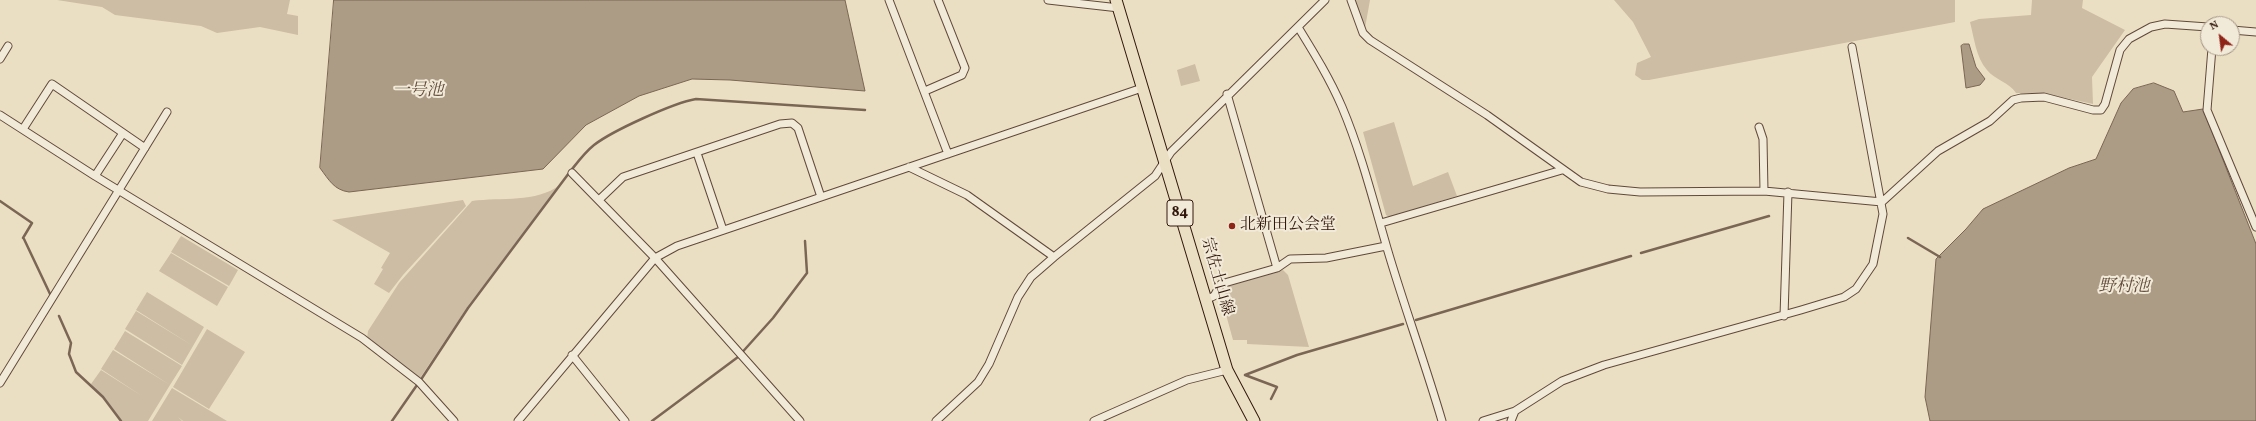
<!DOCTYPE html>
<html>
<head>
<meta charset="utf-8">
<style>
  body { margin:0 }
  #map { position:relative; width:2256px; height:421px; overflow:hidden; background:#ebdfc3; font-family:Vollkorn,serif }
  canvas { display:block }
  .north { position:absolute; left:2200px; top:16px; width:40px; height:40px; box-sizing:border-box; background:#f2ead8; border:1px solid #a59686; border-radius:50%; rotate:331deg; font-size:11px; font-weight:700; line-height:16px; text-align:center; color:#32170c }
  .north::after { content:''; display:block; margin:auto; width:14px; height:18px; background:#8f2418; clip-path:polygon(50% 0,100% 100%,50% 72%,0 100%) }
</style>
</head>
<body>
<div id="map">
<canvas width="2256" height="421"></canvas>
<div class="north">N</div>
</div>
<script>
const g = document.querySelector('canvas').getContext('2d');
g.lineJoin = 'round';
function fill(path, color) { g.fillStyle = color; g.fill(path, 'evenodd'); }
function stroke(path, color, width, dash) { g.strokeStyle = color; g.lineWidth = width; g.lineCap = dash ? 'butt' : 'round'; g.setLineDash(dash || []); g.stroke(path); }
function drawText(font, color, halo, rows, align = 'center') {
  g.font = font + ' Vollkorn,"Noto Serif JP",serif'; g.lineWidth = 4; g.setLineDash([]); g.textBaseline = 'middle'; g.strokeStyle = halo; g.fillStyle = color; for (const [text, x, y, turn = 0] of rows) {
    g.save(); g.translate(x, y); g.rotate((+turn || 0) * Math.PI / 180); g.textAlign = isNaN(turn) ? turn : align; if (halo) g.strokeText(text, 0, 0); g.fillText(text, 0, 0); g.restore();
  }
}
fill(new Path2D(`
  M 57,0 L 290,0 L 287,14 L 298,16 L 298,35 L 260,27 L 217,33 L 201,26 L 115,15 L 102,7 Z
  M 1355,0 L 1370,0 L 1365,28 Z
  M 1614,0 L 1955,0 L 1955,22 L 1649,80 L 1642,80 L 1635,75 L 1637,63 L 1651,57 L 1633,22 Z
  M 2032,0 L 2083,0 L 2082,8 L 2125,30 L 2092,77 L 2093,104 L 2042,93 L 2016,93 C 2009,82 1995,80 1987,70 C 1976,58 1974,37 1970,22 L 1979,19 L 2031,15 Z
  M 1195,64 L 1200,81 L 1181,86 L 1177,70 Z
  M 1394,122 L 1413,186 L 1448,172 L 1457,196 L 1389,217 L 1386,215 L 1363,132 Z
  M 560,185 L 470,303 L 420,378 L 367,339 L 368,331 L 399,283 L 472,201 C 501,197 536,203 560,185 Z
  M 463,200 L 466,206 L 403,275 L 389,293 L 374,284 L 383,269 L 381,268 L 390,253 L 332,220 Z
  M 181,236 L 238,270 L 229,286 L 171,252 Z
  M 171,253 L 228,287 L 217,306 L 159,271 Z
  M 1283,270 L 1288,275 L 1309,347 L 1247,344 L 1247,340 L 1233,340 L 1222,300 L 1229,286 Z
  M 147,292 L 204,327 L 193,346 L 136,310 Z
  M 136,311 L 193,346 L 182,365 L 125,329 Z
  M 207,329 L 245,352 L 209,409 L 173,387 Z
  M 125,331 L 182,366 L 170,385 L 114,349 Z
  M 113,350 L 170,385 L 148,421 L 122,421 L 91,384 L 101,370 L 142,396 L 101,369 Z
  M 172,388 L 227,421 L 183,421 L 178,417 L 182,421 L 152,421 Z`), '#ccbda4');
const water = new Path2D(`
  M 334,0 L 845,0 L 865,91 L 730,80 L 692,79 L 639,96 L 586,125 L 543,169 L 349,192 C 334,190 329,180 320,168 Z
  M 1964,44 L 1969,44 L 1976,67 L 1985,79 L 1980,85 L 1966,88 L 1961,46 Z
  M 2154,83 L 2174,91 L 2183,112 L 2203,109 L 2256,244 L 2256,421 L 1930,421 L 1925,397 L 1936,259 L 1966,229 L 1983,209 L 2069,168 L 2096,159 L 2121,103 L 2133,89 Z`);
fill(water, '#ac9b85');
stroke(water, '#7b6655', 1);
stroke(new Path2D(`
  M 0,201 L 32,223 L 23,238
  M 1908,238 L 1940,257
  M 24,239 L 51,296
  M 1641,253 L 1769,216
  M 59,316 L 71,343 L 69,354 L 76,372 L 103,397 L 121,421
  M 1416,320 L 1631,256
  M 422,378 L 468,308 L 569,173 C 577,163 584,153 594,145 C 612,131 673,103 696,99 L 865,110
  M 1271,399 L 1277,387 L 1245,375 L 1297,355 L 1403,324
  M 392,421 L 417,385
  M 652,421 L 738,357 L 773,318 L 807,273 L 805,241`), '#7b6655', 2.5);
const minor = new Path2D(`
  M 889,0 L 948,154
  M 1048,0 L 1119,8
  M 1351,0 L 1363,33 L 1370,40 L 1487,115 L 1581,182 L 1608,189 L 1640,192 L 1764,191 L 1882,202
  M 1298,27 C 1314,53 1330,79 1342,107 C 1361,152 1373,200 1387,248 C 1404,306 1425,363 1442,421
  M 2232,30 L 2256,32
  M 2212,48 L 2207,110 L 2256,227
  M 0,59 L 8,46
  M 925,91 L 962,75 L 965,68 L 938,0
  M 1227,94 L 1277,268
  M 0,115 L 95,176 L 362,338 L 419,382 L 454,421
  M 1759,127 L 1763,139 L 1764,191
  M 23,129 L 52,84 L 145,148
  M 697,153 L 723,230
  M 909,167 L 967,195 L 1054,257
  M 572,173 L 655,258 L 800,421
  M 95,176 L 123,133
  M 601,198 L 623,177 L 780,124 L 792,123 L 798,128 L 821,197
  M 1882,202 L 1938,151 L 1990,121 L 2013,100 L 2021,98 L 2044,97 L 2093,110 L 2101,110 L 2105,104 L 2120,50 L 2129,39 L 2151,27 L 2165,24 L 2208,27
  M 1381,223 L 1562,170
  M 1205,300 L 1214,296 L 1221,284 L 1277,268 L 1290,259 L 1326,258 L 1386,246
  M 1784,316 L 1788,192
  M 572,355 L 625,421
  M 0,383 L 167,112
  M 518,421 L 655,258 L 677,246 L 1142,88
  M 936,421 L 978,382 L 989,364 L 1018,297 L 1031,277 L 1054,257 L 1155,176 L 1171,152 L 1325,0
  M 1094,421 L 1187,380 L 1227,370
  M 1483,421 L 1515,411 L 1562,381 L 1604,365 L 1801,310 L 1844,297 L 1856,289 L 1873,264 L 1883,214 L 1852,47
  M 1511,421 L 1515,411`);
const primary = new Path2D(`
  M 1116,0 L 1227,370 L 1254,421`);
stroke(minor, '#60493a', 9);
stroke(primary, '#32170c', 13);
stroke(minor, '#f2ead8', 7);
stroke(primary, '#ebdfc3', 11);
for (const [x, y, r, color] of [
  [1232,226,4,"#8f2418"]
]) { const dot = new Path2D(); dot.arc(x, y, r, 0, 2 * Math.PI); g.fillStyle = color; g.fill(dot); stroke(dot, '#f2ead8', 1.5); }
for (const [x, y, w] of [
  [1180,213,26]
]) { const box = new Path2D(); box.roundRect(x - w / 2, y - 13, w, 26, 3); g.fillStyle = '#f2ead8'; g.fill(box); stroke(box, '#32170c', 1); }
drawText('bold 15px', '#32170c', null, [
  ["84",1180,213]
]);
drawText('16px', '#32170c', '#f2ead8', [
  ["北新田公会堂",1240,226]
], 'left');
drawText('16px', '#32170c', '#f2ead8', [
  ["宗佐土山線",1216,277,74]
]);
drawText('italic 17px', '#634c3c', '#f2ead8', [
  ["一号池",418,92],
  ["野村池",2124,288]
]);
</script>
</body>
</html>
